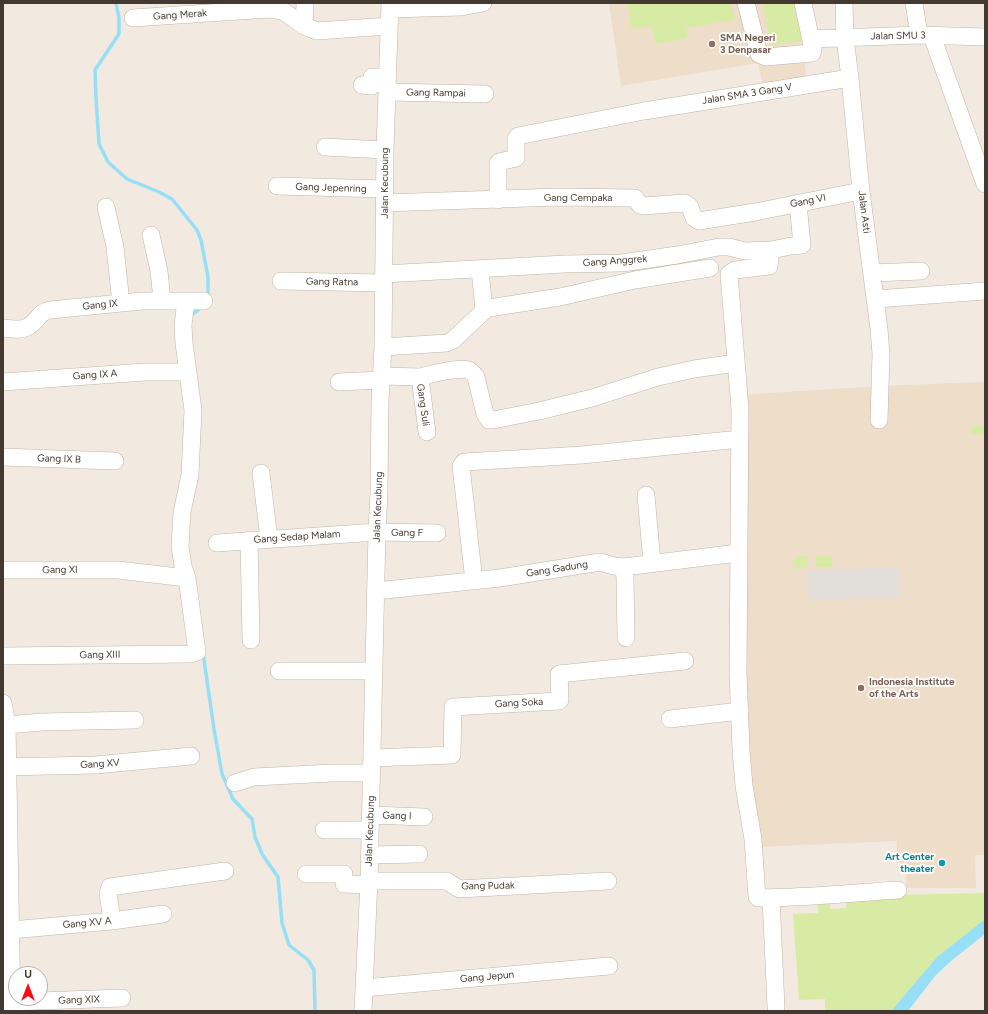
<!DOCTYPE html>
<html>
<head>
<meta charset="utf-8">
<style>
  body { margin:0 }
  #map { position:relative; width:988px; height:1014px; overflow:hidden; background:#f2eae1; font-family:Figtree,sans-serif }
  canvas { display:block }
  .frame { position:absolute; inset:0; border:4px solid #443931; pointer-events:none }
  .north { position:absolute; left:8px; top:966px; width:40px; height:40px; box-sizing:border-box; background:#fff; border:1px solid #b4b0ad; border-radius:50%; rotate:0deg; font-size:11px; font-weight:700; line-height:16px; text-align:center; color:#443931 }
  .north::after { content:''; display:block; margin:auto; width:14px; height:18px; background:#ff0b11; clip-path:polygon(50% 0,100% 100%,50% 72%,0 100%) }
</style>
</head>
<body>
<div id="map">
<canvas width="988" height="1014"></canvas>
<div class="frame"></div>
<div class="north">U</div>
</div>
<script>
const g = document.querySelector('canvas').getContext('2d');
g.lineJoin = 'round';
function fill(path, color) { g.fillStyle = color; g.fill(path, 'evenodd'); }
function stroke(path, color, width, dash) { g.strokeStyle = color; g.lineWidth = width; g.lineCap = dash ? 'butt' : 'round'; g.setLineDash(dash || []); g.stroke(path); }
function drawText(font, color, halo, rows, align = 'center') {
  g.font = font + ' Figtree,sans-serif'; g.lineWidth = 3.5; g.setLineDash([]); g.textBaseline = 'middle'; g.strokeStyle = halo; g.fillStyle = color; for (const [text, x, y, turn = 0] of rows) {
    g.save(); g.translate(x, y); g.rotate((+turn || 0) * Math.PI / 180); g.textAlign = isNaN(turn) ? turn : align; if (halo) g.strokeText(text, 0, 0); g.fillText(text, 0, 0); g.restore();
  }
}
fill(new Path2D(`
  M 609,3 L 806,3 L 804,60 L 807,79 L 763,87 L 758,63 L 621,86 Z
  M 985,378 L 985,855 L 975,855 L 976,888 L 906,888 L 907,863 L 896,863 L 897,841 L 758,847 L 740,775 L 739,395 L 880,386 L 984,382 Z`), '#edddc9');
fill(new Path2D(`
  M 628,3 L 731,3 L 735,20 L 686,28 L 687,38 L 655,44 L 652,26 L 631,29 Z
  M 763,3 L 798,3 L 804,40 L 770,45 Z
  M 972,426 L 985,426 L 985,435 L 971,434 Z
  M 829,555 L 831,557 L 832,567 L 816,567 L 816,556 Z
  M 798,556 L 808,556 L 808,567 L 793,568 L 793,561 Z
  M 985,893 L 985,919 L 937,957 L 891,1011 L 825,1011 L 825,999 L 799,1000 L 793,914 L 818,913 L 818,899 L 830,898 L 830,909 L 846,908 L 846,898 L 893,895 Z`), '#d8eba5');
fill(new Path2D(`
  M 898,567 L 899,597 L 809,600 L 808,571 Z`), '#e2deda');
fill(new Path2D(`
  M 985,919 L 985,934 L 951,961 L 935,976 L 908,1011 L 891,1011 L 937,957 Z`), '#96dff6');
stroke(new Path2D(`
  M 116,3 L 119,18 L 119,34 L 95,70 L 96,99 L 99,144 L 108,162 L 127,179 L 159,192 L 172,199 L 197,230 L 201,240 L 208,277 L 208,299
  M 190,316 L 202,307
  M 203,653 L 214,729 L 222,774 L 233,799 L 252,819 L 255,837 L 262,854 L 278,877 L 282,923 L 289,945 L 308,960 L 314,970 L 315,1011`), '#96dff6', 3.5);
const minor = new Path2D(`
  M 746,3 L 759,54 L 766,57 L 812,53 L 813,50 L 803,3
  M 844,3 L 845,38 L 850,78 L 861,191 L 879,329 L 881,354 L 879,420
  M 914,3 L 919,35
  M 390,9 L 461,7 L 483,3
  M 133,18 L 269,9 L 283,11 L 304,26 L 317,31 L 389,26
  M 304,26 L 305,3
  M 932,36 L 985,184
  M 811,39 L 919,35 L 985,37
  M 362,85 L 372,86 L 372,77 L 387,78
  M 387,92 L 485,94
  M 325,147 L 385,150
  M 277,186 L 385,189
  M 498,200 L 498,164 L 499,162 L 516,158 L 516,139 L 518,136 L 644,111 L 850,78
  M 385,203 L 558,197 L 635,198 L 640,205 L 643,206 L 685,203 L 690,207 L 694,218 L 699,221 L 755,212 L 861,191
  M 106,207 L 115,247 L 121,303
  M 151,235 L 159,271 L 162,300
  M 771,250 L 769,266 L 735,270 L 729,274 L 740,409 L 738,672 L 741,750 L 744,786 L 753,839 L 757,897 L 758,898 C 805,898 852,893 898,890
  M 480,269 L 484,311 L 489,308 L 560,297 L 635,280 L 710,268
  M 872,273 L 921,271
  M 384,274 L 565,264 L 622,263 L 677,255 L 719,247 L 729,247 L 745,251 L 771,250 L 791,246 L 802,245 L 798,203
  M 281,281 L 383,283
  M 876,299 L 985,291
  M 3,328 C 11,329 22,331 29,326 C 39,320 37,313 50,310 L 142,301 L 204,301
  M 383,347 L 447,343 L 453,340 L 484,311
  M 382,376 L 420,377
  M 3,382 L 145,372 L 188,372
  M 339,382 L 382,380
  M 427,432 L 420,377 C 430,374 460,367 469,370 C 472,372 474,374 476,377 L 485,414 L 489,420 L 493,420 L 539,411 L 592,398 L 658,377 L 694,369 L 736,363
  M 3,457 L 115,461
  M 261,473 L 269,539
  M 646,495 L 652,563
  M 249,540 L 251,640
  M 217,543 L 377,532 L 437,533
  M 624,567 L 625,579 L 626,638
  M 3,570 L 118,570 L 187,578
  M 474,581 L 461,466 L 464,462 L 582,455 L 740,439
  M 376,591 L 500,578 L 600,562 L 614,566 L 624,567 L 738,553
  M 3,656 L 191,654 L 197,652 L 187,578 L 183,566 L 180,547 L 182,512 L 190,475 L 193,410 L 184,343 L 183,325 L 186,301
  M 279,671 L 373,671
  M 3,703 L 7,725 L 12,1011
  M 670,719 L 740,711
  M 7,725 L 42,722 L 135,720
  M 372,758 L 452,755 L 453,707 L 559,701 L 560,700 L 559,674 L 685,661
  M 3,767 L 95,765 L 191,756
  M 235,783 L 254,777 L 332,773 L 372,773
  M 371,815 L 424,817
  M 324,830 L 370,830
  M 370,855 L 419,854
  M 306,874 L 344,874 L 344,884 L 369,885
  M 369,881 L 447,881 L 459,889 L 608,881
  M 771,898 L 776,1007
  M 112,921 L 108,893 L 110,887 L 225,871
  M 11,930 L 112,921 L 163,914
  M 364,988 L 609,966
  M 12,1002 L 122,998
  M 363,1011 L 369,881 L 377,532 L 379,492 L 380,401 L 383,347 L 385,150 L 390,3`);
stroke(minor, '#c1b3a6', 18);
stroke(minor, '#fff', 17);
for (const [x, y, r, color] of [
  [712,44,4,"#8d6e63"],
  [861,688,4,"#8d6e63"],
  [942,863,4,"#0f9aa8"]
]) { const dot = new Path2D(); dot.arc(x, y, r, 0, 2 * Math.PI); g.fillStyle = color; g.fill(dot); stroke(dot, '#fff', 1.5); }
drawText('10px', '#443931', '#fff', [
  ["Gang Merak",180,15,-4],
  ["Jalan SMU 3",898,36,-1],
  ["Gang Rampai",436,93,1],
  ["Jalan SMA 3 Gang V",747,94,-9],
  ["Jalan Kecubung",385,183,-90],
  ["Gang Jepenring",331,188,2],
  ["Gang Cempaka",578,198],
  ["Gang VI",808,201,-11],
  ["Jalan Asti",864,212,83],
  ["Gang Anggrek",615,261,-4],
  ["Gang Ratna",332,282,1],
  ["Gang IX",100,305,-6],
  ["Gang IX A",95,375,-4],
  ["Gang Suli",423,405,82],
  ["Gang IX B",59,459,2],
  ["Jalan Kecubung",378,507,-88],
  ["Gang F",407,533,1],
  ["Gang Sedap Malam",297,537,-4],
  ["Gang Gadung",557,569,-9],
  ["Gang XI",60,570,-1],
  ["Gang XIII",100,655,-1],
  ["Gang Soka",519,703,-3],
  ["Gang XV",100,764,-4],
  ["Gang I",397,816,2],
  ["Jalan Kecubung",370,831,-88],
  ["Gang Pudak",488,886,-1],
  ["Gang XV A",87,923,-5],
  ["Gang Jepun",487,977,-5],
  ["Gang XIX",79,1000,-2]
]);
drawText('bold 10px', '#785e54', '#fff', [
  ["SMA Negeri",720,38],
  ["3 Denpasar",720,50],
  ["Indonesia Institute",869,682],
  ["of the Arts",869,694]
], 'left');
drawText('bold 10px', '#0d838f', '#fff', [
  ["Art Center",934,857],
  ["theater",934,869]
], 'right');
</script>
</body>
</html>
